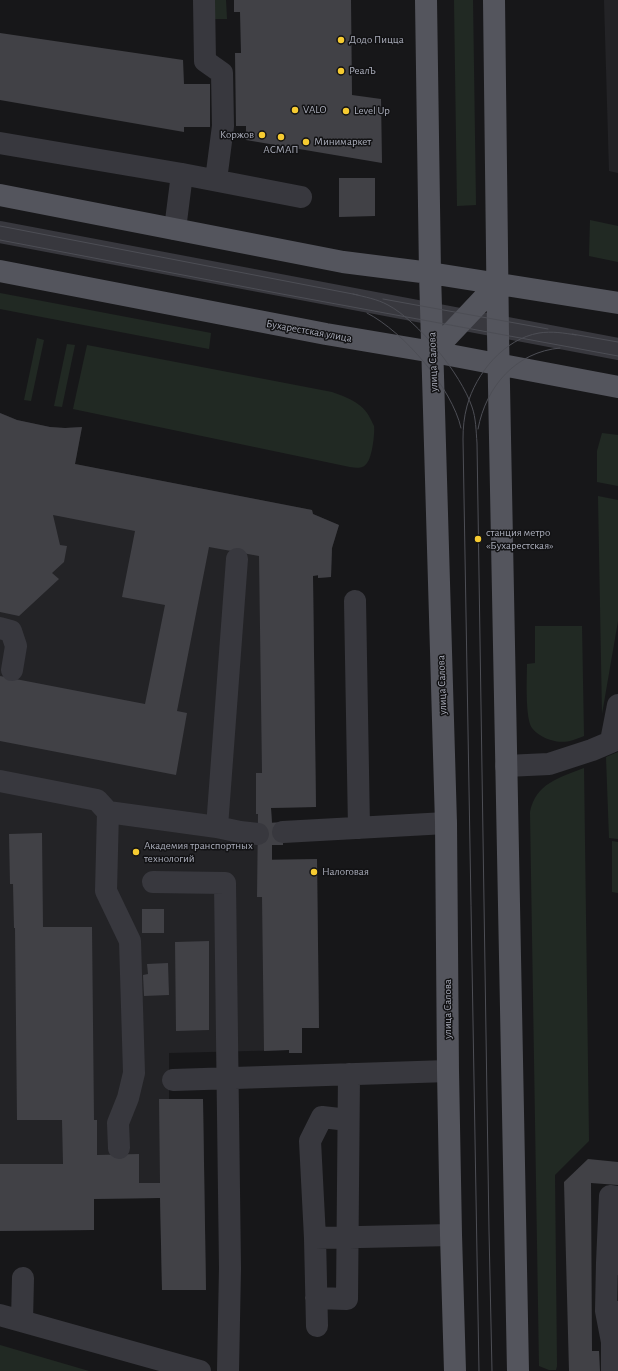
<!DOCTYPE html>
<html>
<head>
<meta charset="utf-8">
<style>
  body { margin:0 }
  canvas { display:block; background:#171719 }
</style>
</head>
<body>
<canvas width="618" height="1371"></canvas>
<script>
const g = document.querySelector('canvas').getContext('2d');
g.lineJoin = 'round';
function fill(path, color) { g.fillStyle = color; g.fill(path, 'evenodd'); }
function stroke(path, color, width, dash) { g.strokeStyle = color; g.lineWidth = width; g.lineCap = dash ? 'butt' : 'round'; g.setLineDash(dash || []); g.stroke(path); }
function drawText(font, color, halo, rows, align = 'center') {
  g.font = font + ' "Alegreya Sans",sans-serif'; g.lineWidth = 3; g.setLineDash([]); g.textBaseline = 'middle'; g.strokeStyle = halo; g.fillStyle = color; for (const [text, x, y, turn = 0] of rows) {
    g.save(); g.translate(x, y); g.rotate((+turn || 0) * Math.PI / 180); g.textAlign = isNaN(turn) ? turn : align; if (halo) g.strokeText(text, 0, 0); g.fillText(text, 0, 0); g.restore();
  }
}
fill(new Path2D(`
  M 604,0 L 618,0 L 618,173 L 609,171 Z
  M 0,413 L 17,420 L 50,427 L 65,428 L 82,427 L 75,464 L 312,510 L 313,514 L 339,525 L 332,548 L 331,577 L 318,578 L 318,576 L 313,576 L 316,807 L 271,808 L 272,822 L 283,822 L 283,845 L 272,845 L 272,859 L 317,859 L 319,1028 L 302,1028 L 302,1053 L 289,1053 L 289,1050 L 169,1053 L 169,1099 L 203,1099 L 206,1290 L 162,1290 L 160,1198 L 94,1199 L 94,1230 L 0,1231 Z`), '#232326');
fill(new Path2D(`
  M 213,0 L 226,0 L 227,19 L 214,19 Z
  M 454,0 L 473,0 L 476,205 L 457,206 Z
  M 590,220 L 618,226 L 618,262 L 589,256 Z
  M 0,293 L 211,333 L 209,349 L 0,309 Z
  M 37,338 L 44,340 L 31,401 L 24,400 Z
  M 67,344 L 75,345 L 62,407 L 54,406 Z
  M 87,345 L 332,392 C 346,397 363,403 370,418 C 371,420 373,424 374,426 C 375,433 372,458 367,463 C 363,469 357,468 350,467 L 73,409 Z
  M 602,433 L 618,435 L 618,486 L 597,482 L 597,451 Z
  M 598,496 L 618,500 L 618,621 L 602,714 Z
  M 535,626 L 582,626 L 584,736 C 572,741 563,744 551,740 C 544,738 537,734 532,728 C 525,718 527,678 527,664 L 535,663 Z
  M 618,752 L 618,839 L 609,838 L 606,757 Z
  M 584,768 L 589,1141 L 555,1175 L 557,1366 L 556,1370 L 549,1370 L 539,1366 L 530,812 C 536,783 559,778 584,768 Z
  M 612,841 L 618,842 L 618,893 L 612,892 Z
  M 0,1345 L 89,1371 L 0,1371 Z`), '#212923');
fill(new Path2D(`
  M 234,0 L 351,0 L 352,95 L 381,99 L 382,163 L 246,140 L 246,126 L 236,126 L 235,53 L 241,53 L 240,12 L 234,12 Z
  M 0,33 L 183,60 L 184,84 L 210,84 L 210,127 L 184,127 L 184,132 L 0,100 Z
  M 339,178 L 375,178 L 375,216 L 339,217 Z
  M 0,413 L 17,420 L 50,427 L 65,428 L 82,427 L 75,464 L 312,510 L 313,514 L 339,525 L 332,548 L 331,577 L 318,578 L 318,575 L 313,576 L 316,807 L 271,808 L 272,823 L 283,822 L 283,845 L 272,845 L 272,860 L 317,859 L 319,1028 L 302,1028 L 302,1053 L 289,1053 L 289,1050 L 264,1051 L 262,897 L 257,897 L 258,814 L 256,814 L 256,773 L 262,773 L 259,556 L 209,547 L 177,711 L 187,713 L 176,775 L 0,741 L 0,676 L 145,704 L 165,605 L 122,597 L 135,531 L 53,515 L 60,545 L 67,546 L 64,562 L 52,573 L 59,579 L 19,616 L 0,612 Z
  M 42,833 L 43,927 L 92,927 L 94,1120 L 97,1120 L 97,1155 L 139,1154 L 139,1183 L 160,1183 L 159,1099 L 203,1099 L 206,1290 L 162,1290 L 160,1198 L 94,1199 L 94,1230 L 0,1231 L 0,1164 L 63,1164 L 62,1120 L 17,1120 L 15,928 L 14,928 L 13,884 L 10,884 L 9,834 Z
  M 142,909 L 164,909 L 164,933 L 142,933 Z
  M 209,941 L 209,1030 L 176,1031 L 175,942 Z
  M 168,963 L 169,995 L 144,996 L 143,975 L 148,974 L 147,964 Z
  M 588,1159 L 618,1162 L 618,1185 L 591,1183 L 592,1351 L 599,1351 L 600,1371 L 569,1371 L 564,1182 Z`), '#414146');
stroke(new Path2D(`
  M 204,0 L 205,61 L 222,73 L 223,126 L 216,180
  M 0,143 L 182,174
  M 175,229 L 182,174 L 301,197
  M 0,232 L 618,349
  M 355,601 L 359,828
  M 0,628 L 11,631 L 16,646 L 12,670
  M 611,741 L 618,705
  M 506,766 L 549,764 L 592,750 L 618,739
  M 0,781 L 97,800 L 108,812 L 217,827 L 240,832 L 258,834
  M 108,812 L 106,891 L 130,941 L 134,1073 L 128,1098 L 118,1123 L 119,1148
  M 217,827 L 237,559
  M 283,832 L 446,823
  M 153,882 L 225,883 L 230,1268 L 228,1371
  M 173,1080 L 448,1071
  M 315,1238 L 451,1235
  M 607,1263 L 610,1196 L 618,1197
  M 316,1298 L 347,1299 L 349,1074
  M 606,1311 L 607,1263 L 618,1264
  M 0,1315 L 200,1371
  M 22,1321 L 23,1278
  M 317,1326 L 315,1238 L 310,1141 L 322,1117 L 348,1120
  M 612,1371 L 612,1342 L 606,1311 L 618,1312`), '#38383e', 22);
stroke(new Path2D(`
  M 426,0 L 430,273 L 446,823 L 448,1071 L 451,1235 L 455,1371
  M 494,0 L 498,334 L 518,1371
  M 0,195 L 343,262 L 430,273 L 618,303
  M 0,271 L 326,334 L 439,353 L 618,387
  M 433,352 L 497,284`), '#54555d', 22);
stroke(new Path2D(`
  M 0,226 L 358,295
  M 0,240 L 282,294 L 618,356
  M 353,294 C 365,297 377,299 388,305 C 418,321 461,374 472,407 C 476,418 476,431 477,443 L 489,1231 L 492,1371
  M 383,299 L 548,329
  M 367,313 C 404,332 452,388 461,428
  M 572,334 L 618,342
  M 478,429 C 486,386 516,352 560,348
  M 479,1371 L 463,439 C 463,428 464,417 467,406 C 476,373 504,339 539,333 C 552,331 564,333 576,335`), '#4d4e55', 1);
for (const [x, y, r, color] of [
  [341,40,4,"#f6cb31"],
  [341,71,4,"#f6cb31"],
  [295,110,4,"#f6cb31"],
  [346,111,4,"#f6cb31"],
  [262,135,4,"#f6cb31"],
  [281,137,4,"#f6cb31"],
  [306,142,4,"#f6cb31"],
  [478,539,4,"#f6cb31"],
  [136,852,4,"#f6cb31"],
  [314,872,4,"#f6cb31"]
]) { const dot = new Path2D(); dot.arc(x, y, r, 0, 2 * Math.PI); g.fillStyle = color; g.fill(dot); stroke(dot, '#121214', 1.5); }
drawText('11px', '#a9acb9', '#121214', [
  ["Додо Пицца",349,40],
  ["РеалЪ",349,71],
  ["VALO",303,110],
  ["Level Up",354,111],
  ["Коржов",254,135,"right"],
  ["Минимаркет",314,142],
  ["АСМАП",281,150,"center"],
  ["станция метро",486,533],
  ["«Бухарестская»",486,546],
  ["Академия транспортных",144,846],
  ["технологий",144,859],
  ["Налоговая",322,872]
], 'left');
drawText('11px', '#a9acb9', '#121214', [
  ["Бухарестская улица",309,331,10],
  ["улица Салова",433,362,-92],
  ["улица Салова",442,685,-92],
  ["улица Салова",448,1009,-90]
]);
</script>
</body>
</html>
